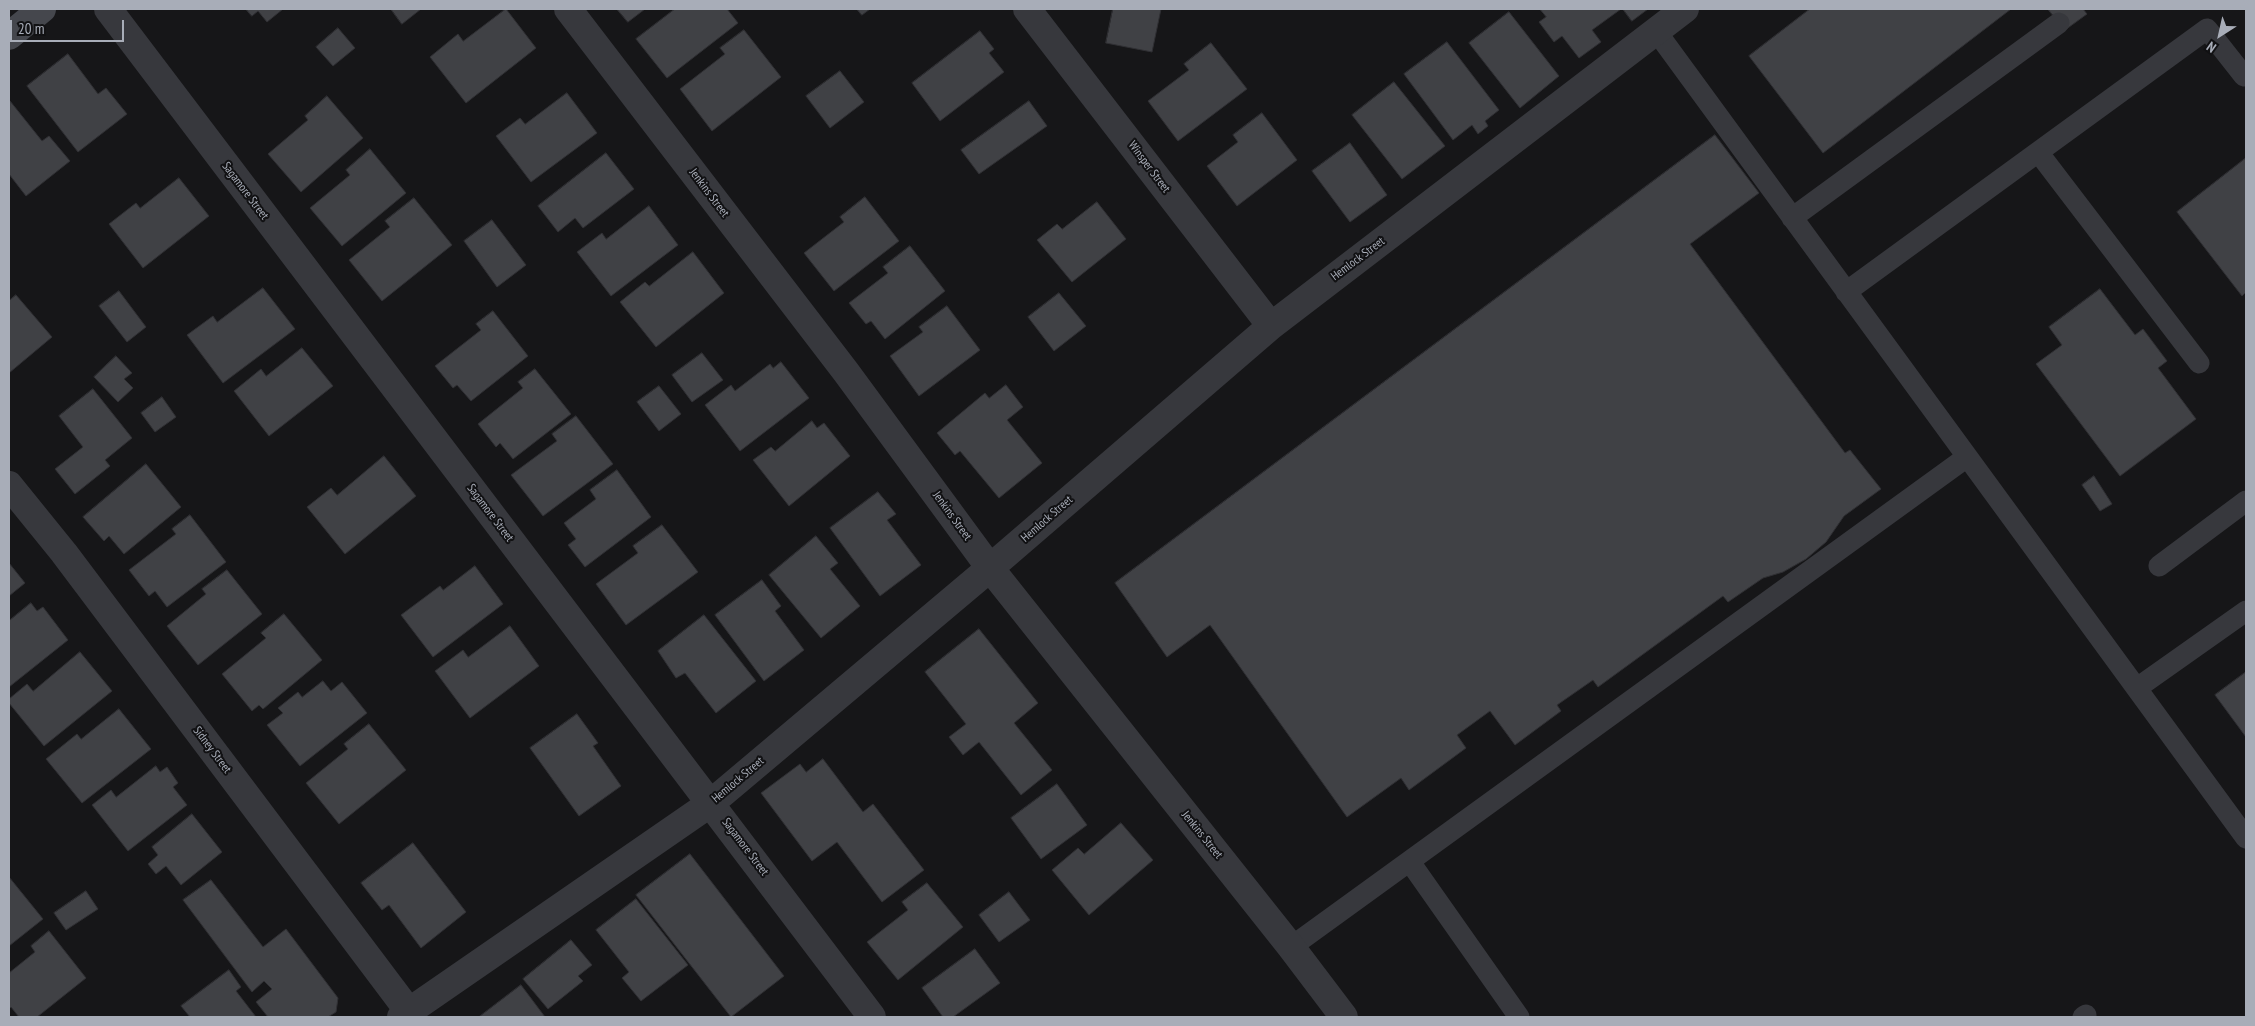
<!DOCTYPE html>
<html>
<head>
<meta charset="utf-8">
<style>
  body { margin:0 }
  #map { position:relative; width:2255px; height:1026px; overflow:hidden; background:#161618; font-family:"PT Sans Narrow",sans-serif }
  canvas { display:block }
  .frame { position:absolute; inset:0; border:10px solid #a8adb8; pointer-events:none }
  .north { position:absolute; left:2195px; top:10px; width:50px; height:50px; -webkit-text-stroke:4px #111113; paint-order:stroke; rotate:215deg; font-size:14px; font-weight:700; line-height:20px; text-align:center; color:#a8adb8 }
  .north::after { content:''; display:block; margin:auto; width:18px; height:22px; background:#a8adb8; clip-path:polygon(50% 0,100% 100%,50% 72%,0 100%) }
  .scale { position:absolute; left:10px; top:20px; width:114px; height:22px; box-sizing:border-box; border:2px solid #a8adb8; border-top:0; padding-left:6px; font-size:15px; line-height:18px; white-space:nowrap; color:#a8adb8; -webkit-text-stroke:4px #111113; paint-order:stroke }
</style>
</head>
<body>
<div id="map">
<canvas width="2255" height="1026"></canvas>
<div class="frame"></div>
<div class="north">N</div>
<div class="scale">20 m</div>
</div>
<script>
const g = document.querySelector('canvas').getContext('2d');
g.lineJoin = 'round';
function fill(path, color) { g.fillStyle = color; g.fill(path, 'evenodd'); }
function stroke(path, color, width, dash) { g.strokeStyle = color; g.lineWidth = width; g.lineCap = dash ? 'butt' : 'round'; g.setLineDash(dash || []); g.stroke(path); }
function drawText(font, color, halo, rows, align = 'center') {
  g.font = font + ' "PT Sans Narrow",sans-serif'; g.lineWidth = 4; g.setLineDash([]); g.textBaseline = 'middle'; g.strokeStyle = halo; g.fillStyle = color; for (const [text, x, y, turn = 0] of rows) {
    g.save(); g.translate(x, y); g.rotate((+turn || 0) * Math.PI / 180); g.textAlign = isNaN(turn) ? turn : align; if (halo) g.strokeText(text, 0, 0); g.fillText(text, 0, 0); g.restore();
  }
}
const building = new Path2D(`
  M 246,9 L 283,9 L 267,22 L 258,11 L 252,16 Z
  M 391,9 L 421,9 L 402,24 Z
  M 506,9 L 536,48 L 466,103 L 430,57 L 458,34 L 463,41 Z
  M 617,9 L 645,9 L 628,22 Z
  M 675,9 L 727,9 L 738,23 L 667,78 L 636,39 Z
  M 857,9 L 870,9 L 862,15 Z
  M 1113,9 L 1161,9 L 1152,52 L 1106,43 Z
  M 1540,9 L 1621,9 L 1592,30 L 1601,42 L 1579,58 L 1562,36 L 1554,42 L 1539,22 L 1546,17 Z
  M 1623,9 L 1648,9 L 1632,21 Z
  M 1810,9 L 2011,9 L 1823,153 L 1749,56 Z
  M 2048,9 L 2083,9 L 2087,14 L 2065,30 Z
  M 1509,12 L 1559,76 L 1520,108 L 1469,43 Z
  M 338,28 L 355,48 L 333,66 L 316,47 Z
  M 744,30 L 781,77 L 712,131 L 680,89 L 725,54 L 720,48 Z
  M 980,31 L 994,49 L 989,53 L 1004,72 L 940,121 L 912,83 Z
  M 1447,42 L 1499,110 L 1485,121 L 1488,126 L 1478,134 L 1472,125 L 1453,140 L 1404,74 Z
  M 1211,43 L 1247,89 L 1178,141 L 1148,101 L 1189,70 L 1184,64 Z
  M 68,54 L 98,94 L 106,88 L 127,114 L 78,152 L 27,86 Z
  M 840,71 L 864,102 L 830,128 L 806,96 Z
  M 1394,82 L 1445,146 L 1402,179 L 1352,115 Z
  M 567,93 L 597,133 L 531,182 L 496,136 L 520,118 L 525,124 Z
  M 327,96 L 363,138 L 301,192 L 268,154 L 308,120 L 305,116 Z
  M 10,101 L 42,141 L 49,136 L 70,161 L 26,196 L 9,174 Z
  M 1029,101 L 1047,126 L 979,174 L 961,150 Z
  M 1262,113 L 1297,160 L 1237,206 L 1207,166 L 1238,142 L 1233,135 Z
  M 1715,135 L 1759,193 L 1690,244 L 1845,453 L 1850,450 L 1881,489 L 1844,516 L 1826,542 L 1806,559 L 1783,572 L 1763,578 L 1728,602 L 1723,596 L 1598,687 L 1593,680 L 1557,705 L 1561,711 L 1515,745 L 1490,711 L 1457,735 L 1466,748 L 1409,790 L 1401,778 L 1347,817 L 1210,625 L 1167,657 L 1115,583 Z
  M 1350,143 L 1387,195 L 1350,222 L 1312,171 Z
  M 370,149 L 406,193 L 342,246 L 310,208 L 350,175 L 346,170 Z
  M 606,153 L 634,189 L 583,228 L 575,218 L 558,232 L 538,206 Z
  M 2246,158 L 2246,292 L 2242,296 L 2177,212 Z
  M 179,178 L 209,216 L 143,268 L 109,224 L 136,203 L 140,208 Z
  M 865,197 L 899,241 L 834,291 L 804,253 L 844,222 L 840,217 Z
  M 414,198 L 452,245 L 382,301 L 349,260 L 390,227 L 385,221 Z
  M 1097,202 L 1126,239 L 1072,282 L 1037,240 L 1057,224 L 1062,229 Z
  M 649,206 L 678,245 L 611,296 L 577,252 L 602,233 L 606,239 Z
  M 492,220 L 526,265 L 497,287 L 464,241 Z
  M 910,246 L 945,291 L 885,339 L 871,321 L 866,324 L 849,303 L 888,273 L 883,267 Z
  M 693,252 L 724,293 L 656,347 L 620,302 L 645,282 L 649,286 Z
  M 263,288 L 295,329 L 223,383 L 187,335 L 213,316 L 217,322 Z
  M 2100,289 L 2135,335 L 2143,329 L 2167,361 L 2158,368 L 2196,419 L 2120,476 L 2036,364 L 2062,345 L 2049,327 Z
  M 119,291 L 146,327 L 127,342 L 99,306 Z
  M 1059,293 L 1086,326 L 1054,351 L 1028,317 Z
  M 16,295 L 52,337 L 9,373 L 9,301 Z
  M 947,306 L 980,350 L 919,396 L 890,356 L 923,332 L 919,327 Z
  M 493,311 L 528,356 L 471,401 L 457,385 L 453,388 L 435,366 L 481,330 L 476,324 Z
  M 302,348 L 333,386 L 269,436 L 234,391 L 261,369 L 266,376 Z
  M 702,353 L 723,380 L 692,402 L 672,375 Z
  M 116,356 L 132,373 L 124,379 L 133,388 L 118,402 L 94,377 Z
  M 781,362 L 809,398 L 740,451 L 705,405 L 731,385 L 735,391 L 770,364 L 773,368 Z
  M 535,369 L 571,414 L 513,459 L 500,443 L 496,447 L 478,424 L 523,388 L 518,382 Z
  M 1006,385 L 1023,407 L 1007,420 L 1042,463 L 999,498 L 960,451 L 955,455 L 937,433 L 985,393 L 989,398 Z
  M 659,386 L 681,414 L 659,431 L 637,402 Z
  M 93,389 L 132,438 L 105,460 L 110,466 L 75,494 L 55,469 L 83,447 L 59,416 Z
  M 162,397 L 176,417 L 155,432 L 141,413 Z
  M 576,416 L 613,464 L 543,516 L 511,475 L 557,441 L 552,434 Z
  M 812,421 L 817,428 L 824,423 L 850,456 L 789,506 L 753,460 L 771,447 L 775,451 Z
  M 384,456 L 416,496 L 345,554 L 307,507 L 331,488 L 337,495 Z
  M 146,464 L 181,507 L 124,554 L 109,536 L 104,541 L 83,517 Z
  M 617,470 L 651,517 L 585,567 L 568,545 L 576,539 L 564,523 L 596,499 L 590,490 Z
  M 2094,476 L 2112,504 L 2100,511 L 2082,485 Z
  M 878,492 L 896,514 L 887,520 L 921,565 L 880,596 L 830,528 Z
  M 190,515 L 226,562 L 167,607 L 155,591 L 149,596 L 129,570 L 176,534 L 172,529 Z
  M 662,525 L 698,572 L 626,625 L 596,584 L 638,553 L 633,546 Z
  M 816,536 L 838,563 L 830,569 L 860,606 L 821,638 L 769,575 Z
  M 9,563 L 25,583 L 9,596 Z
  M 475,566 L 503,604 L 433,657 L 401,615 L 440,586 L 443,590 Z
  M 227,570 L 262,614 L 198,665 L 167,626 L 206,594 L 202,589 Z
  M 762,580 L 781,606 L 775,611 L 804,650 L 764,681 L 715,615 Z
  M 31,603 L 37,611 L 43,607 L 68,640 L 9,687 L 9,621 Z
  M 284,614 L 322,660 L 263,709 L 259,705 L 252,711 L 222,674 L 266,638 L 261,633 Z
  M 704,615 L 756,681 L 716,713 L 685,673 L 676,678 L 658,651 Z
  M 510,626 L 539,666 L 470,718 L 435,671 L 463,650 L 468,657 Z
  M 979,629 L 1038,703 L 1014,723 L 1052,770 L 1021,795 L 979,742 L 963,755 L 949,737 L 966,724 L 925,672 Z
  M 80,652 L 112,691 L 44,746 L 9,703 L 9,699 L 27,684 L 33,691 Z
  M 2246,672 L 2246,737 L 2215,695 Z
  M 323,681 L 331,691 L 342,682 L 367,713 L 300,766 L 267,725 L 283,713 L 278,708 L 298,692 L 302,697 Z
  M 119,709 L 151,749 L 82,803 L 46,759 L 77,734 L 81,739 Z
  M 577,714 L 598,743 L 593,746 L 621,786 L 579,816 L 530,748 Z
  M 369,724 L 406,770 L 339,824 L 306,783 L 348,749 L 344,744 Z
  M 823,759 L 863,812 L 873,804 L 924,870 L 882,902 L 837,842 L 812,861 L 761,793 L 800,764 L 806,772 Z
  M 156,766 L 160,772 L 167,767 L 178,783 L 173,787 L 187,805 L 128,851 L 92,805 L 111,790 L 116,797 Z
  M 1057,784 L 1087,825 L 1041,859 L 1011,818 Z
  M 192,814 L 222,852 L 181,885 L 166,866 L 156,874 L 148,864 L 158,855 L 152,847 Z
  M 1121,823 L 1153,860 L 1089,915 L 1052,870 L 1078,848 L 1084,854 Z
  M 413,843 L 466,912 L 421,948 L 389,905 L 382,910 L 361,883 Z
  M 690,854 L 784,976 L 731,1017 L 636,895 Z
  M 9,877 L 43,919 L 9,946 Z
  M 211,880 L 263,947 L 286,929 L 338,998 L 336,1012 L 328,1017 L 268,1017 L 256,1002 L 272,989 L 264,981 L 252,992 L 183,900 Z
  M 927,883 L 963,927 L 898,980 L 867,942 L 908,910 L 902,902 Z
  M 86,891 L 98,909 L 66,930 L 54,913 Z
  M 1009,892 L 1030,920 L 999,942 L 979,915 Z
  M 636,899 L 688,965 L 641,1001 L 622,978 L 629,972 L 596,930 Z
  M 49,931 L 86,978 L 37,1017 L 19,1017 L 11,1007 L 9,1009 L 9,973 L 35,952 L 31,946 Z
  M 571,940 L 592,965 L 578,976 L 583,981 L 548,1009 L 523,979 Z
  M 975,949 L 1000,983 L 953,1017 L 943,1017 L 922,988 Z
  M 229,970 L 241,987 L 236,991 L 256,1017 L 190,1017 L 181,1006 Z
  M 521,985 L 545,1017 L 479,1017 Z`);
fill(building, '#404145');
stroke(building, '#303034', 1);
stroke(new Path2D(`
  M 1656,31 L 2246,838
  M 2038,152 L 2199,363
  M 1792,218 L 2059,23
  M 1846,292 L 2207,29 L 2244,76 L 2246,74
  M 2159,566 L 2246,501
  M 2137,688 L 2246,611
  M 1410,862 L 1519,1017
  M 1291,947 L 1967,457
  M 2083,1017 L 2086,1015`), '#37383d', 21);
stroke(new Path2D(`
  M 108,9 L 872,1017
  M 568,9 L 846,372 L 990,568 L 1291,947 L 1344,1017
  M 1027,9 L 1271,326
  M 9,485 L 64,553 L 413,1017
  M 401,1017 L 711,803 L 990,568 L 1271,326 L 1685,9`), '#37383d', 28);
stroke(new Path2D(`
  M 9,36 L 42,9`), '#45474d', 28);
drawText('12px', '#a8adb8', '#111113', [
  ["Winsper Street",1149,167,53],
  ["Sagamore Street",245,191,53],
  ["Jenkins Street",709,193,53],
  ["Hemlock Street",1358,259,-37],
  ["Sagamore Street",490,513,53],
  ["Jenkins Street",952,516,54],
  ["Hemlock Street",1047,519,-41],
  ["Sidney Street",212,750,53],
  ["Hemlock Street",738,780,-40],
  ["Jenkins Street",1202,835,51],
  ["Sagamore Street",745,847,53]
]);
</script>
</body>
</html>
